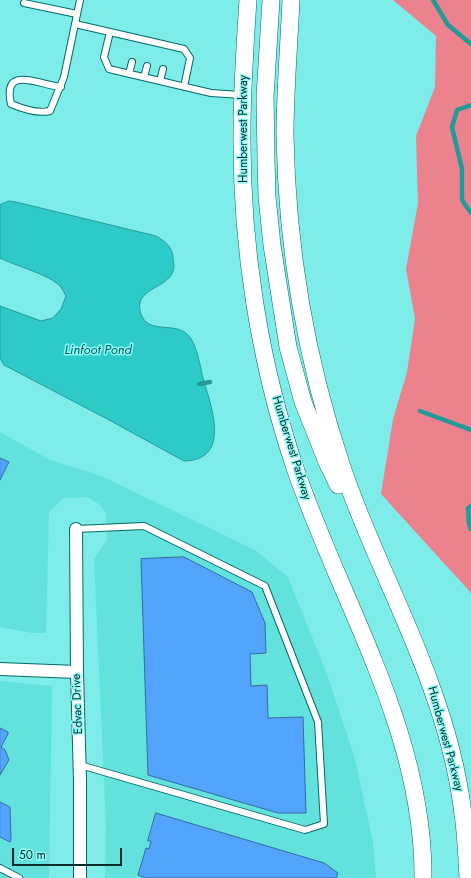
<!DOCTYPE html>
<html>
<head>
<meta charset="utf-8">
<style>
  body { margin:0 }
  #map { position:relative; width:471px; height:878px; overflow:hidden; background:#7eedea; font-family:Jost,sans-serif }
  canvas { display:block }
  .scale { position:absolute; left:12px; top:848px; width:110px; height:18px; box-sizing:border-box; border:2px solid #052b2a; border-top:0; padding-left:5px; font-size:12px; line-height:14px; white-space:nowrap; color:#052b2a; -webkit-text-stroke:3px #8cfbf7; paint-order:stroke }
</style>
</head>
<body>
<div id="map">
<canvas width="471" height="878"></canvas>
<div class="scale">50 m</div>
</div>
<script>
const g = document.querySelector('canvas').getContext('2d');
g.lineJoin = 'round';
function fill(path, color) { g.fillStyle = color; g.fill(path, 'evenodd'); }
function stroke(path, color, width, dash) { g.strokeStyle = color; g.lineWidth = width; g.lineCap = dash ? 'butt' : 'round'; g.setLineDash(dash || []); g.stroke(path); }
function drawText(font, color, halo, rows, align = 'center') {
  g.font = font + ' Jost,sans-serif'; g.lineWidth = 3; g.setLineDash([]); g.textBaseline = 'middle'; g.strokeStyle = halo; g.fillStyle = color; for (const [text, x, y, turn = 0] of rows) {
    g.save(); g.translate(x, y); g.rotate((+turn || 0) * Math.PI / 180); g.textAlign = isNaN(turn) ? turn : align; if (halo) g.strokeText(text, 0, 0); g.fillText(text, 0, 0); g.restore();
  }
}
fill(new Path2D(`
  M 0,432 L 50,460 L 99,475 L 255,550 L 288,577 L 327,674 L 355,759 L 373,842 L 376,878 L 105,878 L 106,825 L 94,559 L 107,540 L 106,513 L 99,504 L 88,497 L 64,498 L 49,512 L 46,633 L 32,633 L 0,627 Z
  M 0,681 L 52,686 L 49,878 L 0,878 Z`), '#63e1dd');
fill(new Path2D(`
  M 393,0 L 471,0 L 471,593 L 381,494 L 393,419 L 407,372 L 415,319 L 406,269 L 418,203 L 416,136 L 435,87 L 436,36 Z`), '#ed828f');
const water = new Path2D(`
  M 9,201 L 16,202 L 156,236 C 165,241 171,246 173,256 C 173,261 175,266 173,271 C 168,289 132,288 141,314 C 148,335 175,321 188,335 C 197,344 200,366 203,378 C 211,406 232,460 184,461 L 111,421 L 4,365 L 0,358 L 0,306 L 41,321 L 53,318 L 61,309 L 66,296 C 64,293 63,290 61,287 C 51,275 16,266 0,258 L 0,205 Z`);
fill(water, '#2ecac7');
stroke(water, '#229a98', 1);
stroke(new Path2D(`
  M 433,0 L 448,25 L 471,44
  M 471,105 L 457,110 L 452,127 L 462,169 L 462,200 L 471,213
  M 199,384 L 210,382
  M 420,411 L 471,430
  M 471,506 L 468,508 L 469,523 L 471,529`), '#229a98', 4.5);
const building = new Path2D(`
  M 0,458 L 9,462 L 0,480 Z
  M 184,557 L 252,592 L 265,623 L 266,653 L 250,654 L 251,686 L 267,685 L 268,718 L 303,717 L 306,813 L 278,813 L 148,775 L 141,559 Z
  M 0,728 L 8,732 L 8,734 L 1,747 L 5,750 L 9,760 L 0,775 Z
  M 0,802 L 10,807 L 11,840 L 10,842 L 0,837 Z
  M 156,813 L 324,863 L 338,873 L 336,878 L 146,878 L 138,875 L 146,848 L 149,849 L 151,841 L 148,841 Z`);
fill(building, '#52a3fc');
stroke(building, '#3869a0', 1);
const lane = new Path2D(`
  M 24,3 L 77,14
  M 75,24 L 110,32
  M 129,74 L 132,62
  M 144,77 L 147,66
  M 160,81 L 163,69
  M 61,87 C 39,85 2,64 11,104 C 23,109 38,114 50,111 L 64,77 L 80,0
  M 184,87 L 190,58 L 184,49 L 110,32 L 104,57 L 109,69 L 211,93 L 241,95
  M 76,529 L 144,526 L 265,586 L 318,722 L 324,824 L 305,830 L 80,765
  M 0,868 L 19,878`);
const street = new Path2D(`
  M 76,529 L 77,672 L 80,781 L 80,878
  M 0,669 L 77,672`);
const secondary = new Path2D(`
  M 248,0 C 245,44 242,88 242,132 C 241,245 259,361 295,468 C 341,603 424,731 423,878
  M 271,0 L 265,97 L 266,159 L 267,197 L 272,245 L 288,347 L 303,402 L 327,462 L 338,485
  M 291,0 C 289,45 285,91 285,136 C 287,250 306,360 342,467 C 367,542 405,612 431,686 C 446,727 458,771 463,814 C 466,835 467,857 468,878`);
stroke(lane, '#006b69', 8);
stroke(street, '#006b69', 14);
stroke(secondary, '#006b69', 18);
stroke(lane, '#fff', 6);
stroke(street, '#fff', 12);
stroke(secondary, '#fff', 17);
drawText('12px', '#052b2a', '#8cfbf7', [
  ["Humberwest Parkway",244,129,-90],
  ["Humberwest Parkway",291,448,73],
  ["Edvac Drive",78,704,-92],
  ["Humberwest Parkway",445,739,75]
]);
drawText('italic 13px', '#005b59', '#8cfbf7', [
  ["Linfoot Pond",98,351]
]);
</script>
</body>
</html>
